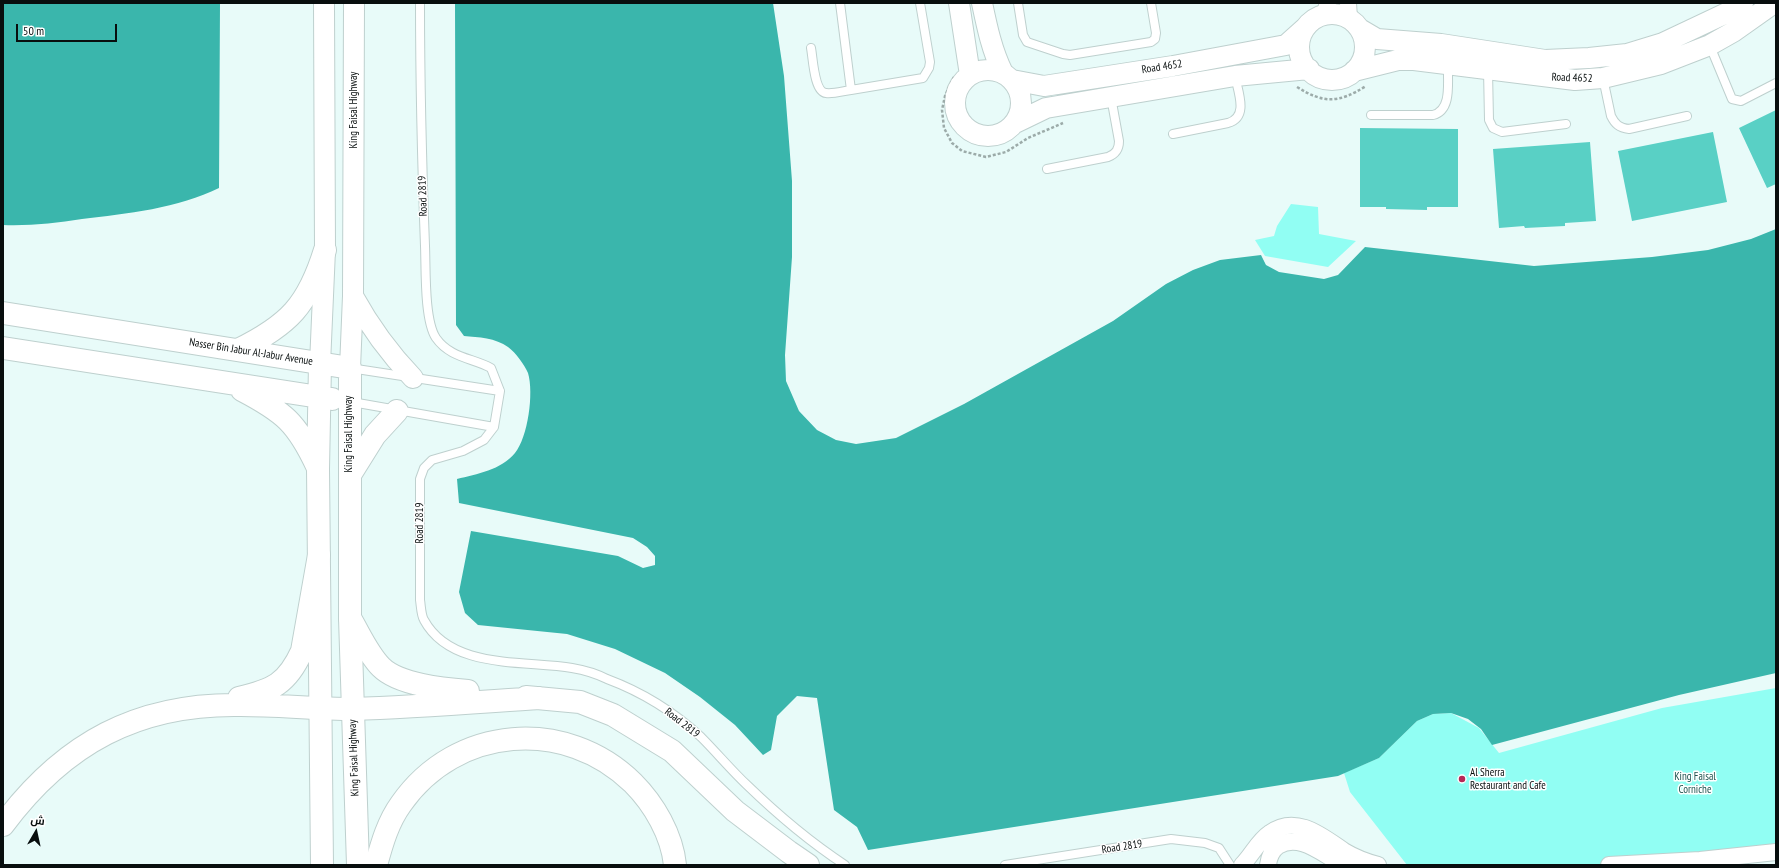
<!DOCTYPE html>
<html>
<head>
<meta charset="utf-8">
<style>
  body { margin:0 }
  #map { position:relative; width:1779px; height:868px; overflow:hidden; background:#e8fbf9; font-family:"PT Sans Narrow",Cairo,sans-serif }
  canvas { display:block }
  .frame { position:absolute; inset:0; border:4px solid #080e0e; pointer-events:none }
  .north { position:absolute; left:16px; top:812px; width:40px; height:40px; -webkit-text-stroke:3px #fff; paint-order:stroke; rotate:9deg; font-size:11px; font-weight:700; line-height:16px; text-align:center; color:#080e0e }
  .north::after { content:''; display:block; margin:auto; width:14px; height:18px; background:#080e0e; clip-path:polygon(50% 0,100% 100%,50% 72%,0 100%) }
  .scale { position:absolute; left:16px; top:24px; width:101px; height:18px; box-sizing:border-box; border:2px solid #080e0e; border-top:0; padding-left:5px; font-size:12px; line-height:14px; white-space:nowrap; color:#080e0e; -webkit-text-stroke:3px #fff; paint-order:stroke }
</style>
</head>
<body>
<div id="map">
<canvas width="1779" height="868"></canvas>
<div class="frame"></div>
<div class="north">ش</div>
<div class="scale">50 m</div>
</div>
<script>
const g = document.querySelector('canvas').getContext('2d');
g.lineJoin = 'round';
function fill(path, color) { g.fillStyle = color; g.fill(path, 'evenodd'); }
function stroke(path, color, width, dash) { g.strokeStyle = color; g.lineWidth = width; g.lineCap = dash ? 'butt' : 'round'; g.setLineDash(dash || []); g.stroke(path); }
function drawText(font, color, halo, rows, align = 'center') {
  g.font = font + ' "PT Sans Narrow",sans-serif'; g.lineWidth = 3; g.setLineDash([]); g.textBaseline = 'middle'; g.strokeStyle = halo; g.fillStyle = color; for (const [text, x, y, turn = 0] of rows) {
    g.save(); g.translate(x, y); g.rotate((+turn || 0) * Math.PI / 180); g.textAlign = isNaN(turn) ? turn : align; if (halo) g.strokeText(text, 0, 0); g.fillText(text, 0, 0); g.restore();
  }
}
fill(new Path2D(`
  M 1291,204 L 1318,207 L 1319,234 L 1356,241 L 1328,267 L 1265,256 L 1255,240 L 1274,236 L 1277,226 Z
  M 1776,688 L 1776,855 L 1663,865 L 1407,865 L 1350,792 L 1344,773 L 1379,758 L 1417,721 L 1433,714 L 1451,713 L 1479,728 L 1499,753 L 1662,708 Z`), '#91fef3');
fill(new Path2D(`
  M 3,3 L 220,3 L 219,188 C 179,208 126,214 82,219 C 56,223 30,226 3,225 Z
  M 455,3 L 773,3 L 784,76 L 792,181 L 792,257 L 785,355 L 786,381 L 799,411 L 817,430 L 836,440 L 856,444 L 896,438 L 964,404 L 1113,321 L 1166,284 L 1193,270 L 1220,260 L 1261,255 L 1266,265 L 1279,272 L 1324,279 L 1338,275 L 1365,247 L 1534,266 L 1652,257 L 1708,250 L 1751,239 L 1776,229 L 1776,673 L 1679,695 L 1492,745 L 1481,729 L 1468,719 L 1451,713 L 1433,714 L 1417,721 L 1379,758 L 1338,776 L 868,850 L 857,827 L 834,810 L 817,698 L 797,696 L 777,716 L 771,750 L 763,755 L 735,725 L 700,697 L 665,673 L 615,649 L 567,634 L 478,625 L 465,613 L 459,592 L 471,531 L 618,556 L 643,568 L 655,565 L 655,556 L 647,547 L 633,538 L 459,503 L 457,479 C 477,474 501,470 515,453 C 528,437 534,393 528,373 C 524,364 516,353 508,347 C 496,338 478,337 464,336 L 456,325 Z`), '#3ab6ac');
fill(new Path2D(`
  M 1776,110 L 1776,184 L 1767,188 L 1739,128 Z
  M 1360,128 L 1458,129 L 1458,207 L 1427,207 L 1427,210 L 1386,209 L 1386,207 L 1360,207 Z
  M 1713,132 L 1727,202 L 1632,221 L 1618,151 Z
  M 1590,142 L 1596,221 L 1565,223 L 1565,226 L 1525,228 L 1524,226 L 1499,228 L 1493,149 Z`), '#59d0c5');
const service = new Path2D(`
  M 420,3 C 420,84 422,165 425,246 C 426,268 424,320 436,338 C 450,358 473,358 491,368 L 500,391 L 494,427 L 484,440 L 463,451 L 432,460 L 424,468 L 420,479 L 420,600 C 421,606 421,615 424,620 C 451,670 525,660 572,668 C 584,670 597,674 607,679 C 642,692 674,712 701,737 C 717,753 731,770 747,785 C 778,815 810,842 845,865
  M 840,3 L 851,90 L 923,78 L 929,68 L 930,62 L 920,3
  M 1018,3 L 1023,35 L 1027,42 L 1063,54 L 1070,55 L 1151,42 L 1155,39 L 1156,33 L 1151,3
  M 1710,46 L 1732,99 L 1741,101 L 1776,83
  M 811,48 C 813,58 814,92 826,93 C 834,94 843,91 851,90
  M 1488,70 L 1489,120 L 1493,128 L 1502,132 L 1566,124
  M 1603,78 L 1611,116 C 1615,124 1619,128 1629,129 L 1687,116
  M 1371,115 L 1433,115 C 1453,110 1447,80 1448,64
  M 1173,134 L 1228,123 C 1249,117 1238,92 1235,76
  M 1047,169 L 1108,157 C 1116,154 1119,149 1119,141 L 1111,97
  M 350,368 L 500,391
  M 352,402 L 494,427
  M 1005,865 L 1171,839 L 1205,843 L 1219,848 L 1230,865`);
const minor = new Path2D(`
  M 1348,3 L 1349,18
  M 1324,15 L 1328,3
  M 1242,865 C 1252,855 1258,841 1270,833 C 1296,814 1322,836 1344,851 C 1354,857 1367,862 1378,865
  M 1268,865 C 1269,857 1271,851 1278,846 C 1300,832 1324,856 1344,865
  M 1609,865 L 1700,860 L 1776,852`);
const tertiary = new Path2D(`
  M 959,3 L 970,75
  M 982,3 C 987,27 992,51 1003,73
  M1299 47a33 33 0 1 1 66 0a33 33 0 1 1-66 0Z
  M 1360,29 L 1377,39 L 1441,44 L 1545,60 L 1589,58 L 1627,54 L 1663,43 L 1735,9 L 1743,3
  M955 103a33 33 0 1 1 66 0a33 33 0 1 1-66 0Z
  M 1354,71 L 1398,60 L 1414,60 L 1575,80 L 1603,78 L 1661,64 L 1710,45 L 1733,32 L 1774,3
  M 1012,80 L 1044,86 L 1173,66 L 1286,45 L 1305,28
  M 1015,123 L 1046,108 L 1235,76 L 1309,69
  M 353,296 C 370,327 389,353 413,378
  M 320,364 L 325,250 L 324,3
  M 350,368 L 353,296 L 354,3`);
const secondary = new Path2D(`
  M 3,313 L 350,368 L 350,618 L 358,865
  M 3,348 L 332,399
  M 238,350 C 289,325 308,305 325,250
  M 320,364 L 318,469 L 322,865
  M 242,390 C 284,412 297,423 317,466
  M 350,475 L 375,435 L 397,411`);
const motorway = new Path2D(`
  M 350,618 C 359,633 368,654 381,667 C 399,685 444,689 468,691
  M 526,697 L 580,702 L 613,715 L 672,751 L 735,811 L 789,852 L 808,865
  M 239,698 C 273,690 287,684 302,651 L 319,555
  M 3,825 C 64,743 138,703 241,705 C 278,705 316,709 353,709 C 415,707 478,702 540,698
  M 376,865 C 382,843 388,822 401,804 C 456,725 566,717 633,783 C 654,804 672,835 675,865`);
stroke(service, '#bed0ce', 10);
stroke(minor, '#bed0ce', 18);
stroke(tertiary, '#bed0ce', 22);
stroke(secondary, '#bed0ce', 24);
stroke(motorway, '#bed0ce', 24);
stroke(new Path2D(`
  M 954,77 L 945,96 L 942,110 L 944,128 L 952,143 L 962,151 L 986,157 L 1006,152 L 1028,138 L 1063,123
  M 1297,87 C 1324,104 1339,103 1366,86`), '#9caba9', 2.5, [3, 2]);
stroke(service, '#fff', 8);
stroke(minor, '#fff', 16);
stroke(tertiary, '#fff', 20);
stroke(secondary, '#fff', 22);
stroke(motorway, '#fff', 22);
for (const [x, y, r, color] of [
  [1462,779,4,"#b62756"]
]) { const dot = new Path2D(); dot.arc(x, y, r, 0, 2 * Math.PI); g.fillStyle = color; g.fill(dot); stroke(dot, '#fff', 1.5); }
drawText('11px', '#080e0e', '#fff', [
  ["Road 4652",1162,67,-9],
  ["Road 4652",1572,78,2],
  ["King Faisal Highway",354,110,-90],
  ["Road 2819",423,196,-92],
  ["Nasser Bin Jabur Al-Jabur Avenue",251,352,9],
  ["King Faisal Highway",349,434,-90],
  ["Road 2819",420,523,-90],
  ["Road 2819",682,723,38],
  ["King Faisal Highway",354,758,-92],
  ["Road 2819",1122,847,-9]
]);
drawText('11px', '#080e0e', '#fff', [
  ["Al Sherra",1470,773],
  ["Restaurant and Cafe",1470,786]
], 'left');
drawText('11px', '#215450', '#fff', [
  ["King Faisal",1695,777],
  ["Corniche",1695,790]
]);
</script>
</body>
</html>
